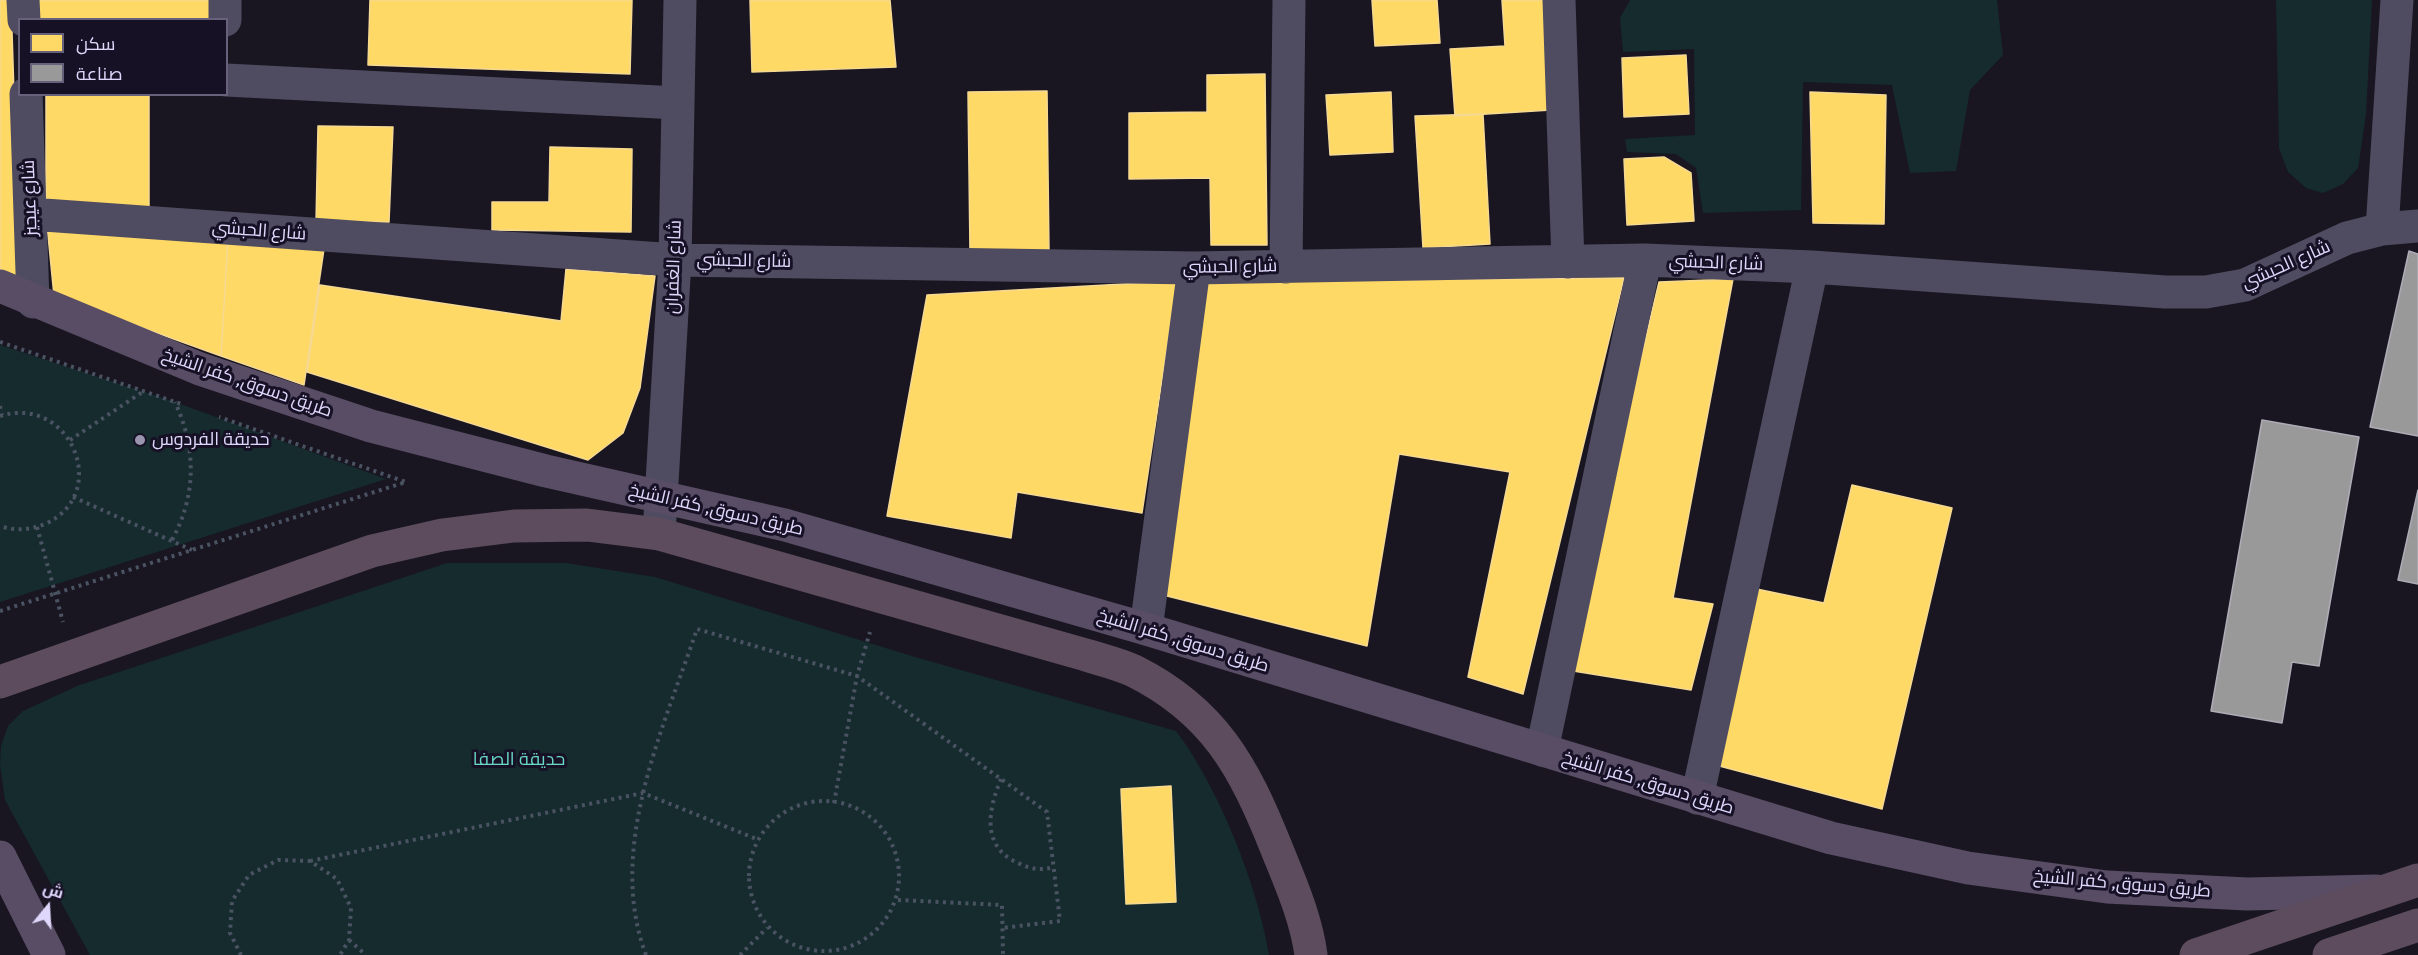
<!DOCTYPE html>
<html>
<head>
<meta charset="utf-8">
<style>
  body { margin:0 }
  #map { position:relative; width:2418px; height:955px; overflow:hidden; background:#191621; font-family:"IBM Plex Sans",Cairo,sans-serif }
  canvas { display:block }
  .legend { position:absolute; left:18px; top:18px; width:210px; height:78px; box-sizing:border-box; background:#171126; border:2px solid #67617c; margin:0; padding:8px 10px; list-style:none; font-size:18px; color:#e0d8fc }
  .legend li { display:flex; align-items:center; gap:12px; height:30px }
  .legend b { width:30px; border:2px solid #67617c }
  .north { position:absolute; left:18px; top:877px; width:60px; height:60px; -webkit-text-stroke:4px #171126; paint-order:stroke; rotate:18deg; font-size:16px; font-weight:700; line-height:24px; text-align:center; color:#e0d8fc }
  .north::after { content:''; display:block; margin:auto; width:21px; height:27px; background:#e0d8fc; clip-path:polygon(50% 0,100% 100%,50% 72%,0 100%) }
</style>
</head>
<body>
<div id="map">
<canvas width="2418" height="955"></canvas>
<ul class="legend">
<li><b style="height:16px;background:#ffd966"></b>سكن</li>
<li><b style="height:16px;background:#999"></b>صناعة</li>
</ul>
<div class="north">ش</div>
</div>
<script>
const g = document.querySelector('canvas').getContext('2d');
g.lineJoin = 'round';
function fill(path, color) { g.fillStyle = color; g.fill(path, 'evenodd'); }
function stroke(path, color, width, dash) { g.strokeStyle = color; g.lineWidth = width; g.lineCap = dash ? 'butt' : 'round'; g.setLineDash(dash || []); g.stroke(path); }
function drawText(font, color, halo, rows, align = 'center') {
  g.font = font + ' "IBM Plex Sans",Cairo,sans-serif'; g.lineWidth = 6; g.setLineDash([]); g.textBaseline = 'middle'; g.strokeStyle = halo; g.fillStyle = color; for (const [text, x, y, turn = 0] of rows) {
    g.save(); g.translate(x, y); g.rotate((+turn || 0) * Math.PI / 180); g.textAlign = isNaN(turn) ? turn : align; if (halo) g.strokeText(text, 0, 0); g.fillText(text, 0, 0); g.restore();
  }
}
fill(new Path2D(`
  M 1630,0 L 1997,0 L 2003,55 L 1970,90 L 1956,171 L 1910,173 L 1892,85 L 1803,82 L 1801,210 L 1703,213 L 1696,168 L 1676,154 L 1627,152 L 1625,139 L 1695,135 L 1694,49 L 1623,52 L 1620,18 Z
  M 2276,0 L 2372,0 L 2366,114 L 2358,168 L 2343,184 L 2323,193 L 2306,188 L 2288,172 L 2279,148 Z
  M 0,345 L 175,402 L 386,479 L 0,602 Z
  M 447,563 L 566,563 L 655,577 L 915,657 L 1176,731 C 1218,786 1258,886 1269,955 L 90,955 L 5,800 L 0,765 L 1,746 L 8,726 L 23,711 L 77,686 Z`), '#152b2d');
const homes = new Path2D(`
  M 0,0 L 11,0 L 20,282 L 0,269 Z
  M 37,0 L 218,0 L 219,20 L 37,20 Z
  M 370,0 L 632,0 L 630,74 L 368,65 Z
  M 750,0 L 890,0 L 896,67 L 752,72 Z
  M 1372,0 L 1437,0 L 1440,43 L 1375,46 Z
  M 1502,0 L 1549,0 L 1551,110 L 1455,116 L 1450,49 L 1505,46 Z
  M 1686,55 L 1689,114 L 1624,117 L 1622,58 Z
  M 1265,74 L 1267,245 L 1211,245 L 1210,178 L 1129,179 L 1129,113 L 1207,112 L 1207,75 Z
  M 1047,91 L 1049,251 L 970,252 L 968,92 Z
  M 1391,92 L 1393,152 L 1330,155 L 1326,95 Z
  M 1810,92 L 1886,95 L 1884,224 L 1813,223 Z
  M 46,94 L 149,94 L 149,212 L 46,212 Z
  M 1483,114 L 1490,244 L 1423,248 L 1415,116 Z
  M 318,126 L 393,127 L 389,222 L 316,222 Z
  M 550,147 L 632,149 L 631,232 L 492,230 L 492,202 L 549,202 Z
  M 1664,157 L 1691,173 L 1694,221 L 1627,225 L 1624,159 Z
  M 47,225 L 228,238 L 221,356 L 54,296 Z
  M 228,238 L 324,249 L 304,385 L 221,356 Z
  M 566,269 L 655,276 L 640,388 L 623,433 L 588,460 L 307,372 L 320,285 L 561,321 Z
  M 1624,278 L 1523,694 L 1468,677 L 1510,472 L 1399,454 L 1367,646 L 1159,594 L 1202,281 Z
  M 1733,279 L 1673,598 L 1713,604 L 1691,690 L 1567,670 L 1659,282 Z
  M 1177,281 L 1142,513 L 1017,492 L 1011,538 L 887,516 L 927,295 Z
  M 1852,485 L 1952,508 L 1882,809 L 1708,763 L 1747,587 L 1824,603 Z
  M 1171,786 L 1176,902 L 1126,904 L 1121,789 Z`);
fill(homes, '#ffd966');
stroke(homes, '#f6d993', 1.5);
const industry = new Path2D(`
  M 2409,251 L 2418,254 L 2418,436 L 2370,427 Z
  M 2262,420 L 2359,437 L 2319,666 L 2292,662 L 2282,723 L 2211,711 Z
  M 2418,490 L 2418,584 L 2398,580 Z`);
fill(industry, '#999');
stroke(industry, '#aeacb7', 1.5);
stroke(new Path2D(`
  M 0,342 L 181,404
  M 0,406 L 2,415
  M 0,416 C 71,394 112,494 45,524 C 30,530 15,531 0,526
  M 70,440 L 144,391
  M 73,497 L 192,550
  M 37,527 L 63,622
  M 172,540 C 197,494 196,448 175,402
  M 0,611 L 406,482 L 219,417
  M 1001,779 C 988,810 981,847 1018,863 C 1031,869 1040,871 1054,867
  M749 876a75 75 0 1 1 150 0a75 75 0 1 1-150 0Z
  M 834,803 L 857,676 L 870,632
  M 310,861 L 643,793 L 759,840
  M 898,900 L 1002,905 L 1003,955
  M 349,940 L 366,955
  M 241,955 L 230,933 L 232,901 L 249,875 L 278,860 L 310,861 L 337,879 L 351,908 L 349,940 L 340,955
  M 646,955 C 606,849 663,730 697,629 L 857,676 L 1047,812 L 1060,921 L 1002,928
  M 740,955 L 767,928`), '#4a5362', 4, [3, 4.5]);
stroke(new Path2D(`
  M 23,0 L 24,20
  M 225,0 L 225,20
  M 1559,0 L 1568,262
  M 226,80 L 678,103
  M 26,94 L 33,302
  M 30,214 L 675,260 L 1194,268 L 1645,260 L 1812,267 L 2165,292 L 2206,292 L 2245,285 L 2347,238 L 2382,229 L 2418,226
  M 2382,229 L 2397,0
  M 1286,267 L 1289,0
  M 659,534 L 675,260 L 680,0
  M 1146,629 L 1194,268
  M 1542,750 L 1645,260
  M 1697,798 L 1812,267`), '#4f4c61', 33);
stroke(new Path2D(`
  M 0,286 L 200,369 L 371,426 L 546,471 L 785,525 L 1146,629 L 1831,838 L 1968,868 L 2107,887 L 2247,894 L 2376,891
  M 0,857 L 49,955`), '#584d65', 33);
stroke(new Path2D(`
  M 0,682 L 372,551 L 442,535 L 514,526 L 587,525 L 659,534 L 1086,655 C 1102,660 1119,664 1134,671 C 1214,711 1244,767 1276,847 C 1290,882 1306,917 1311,955
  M 2196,955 L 2418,880
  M 2329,955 L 2418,925`), '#5d4c5e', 33);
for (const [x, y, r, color] of [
  [140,440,6,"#9a94af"]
]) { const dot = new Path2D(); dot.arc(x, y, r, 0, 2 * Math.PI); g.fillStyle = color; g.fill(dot); stroke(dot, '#171126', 2); }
drawText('18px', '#e0d8fc', '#171126', [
  ["شارع عيجيز",30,198,-92],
  ["شارع الحبشي",259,231,4],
  ["شارع الحبشي",744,261,1],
  ["شارع الحبشي",1716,263,2],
  ["شارع الحبشي",2286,265,-24],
  ["شارع الغفران",674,267,-88],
  ["شارع الحبشي",1230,267,-1],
  ["طريق دسوق, كفر الشيخ",247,383,19],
  ["طريق دسوق, كفر الشيخ",716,510,13],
  ["طريق دسوق, كفر الشيخ",1183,641,17],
  ["طريق دسوق, كفر الشيخ",1648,783,17],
  ["طريق دسوق, كفر الشيخ",2122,884,5]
]);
drawText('18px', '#e0d8fc', '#171126', [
  ["حديقة الفردوس",152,440]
], 'left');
drawText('18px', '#68d9c7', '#171126', [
  ["حديقة الصفا",519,760]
]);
</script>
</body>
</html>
